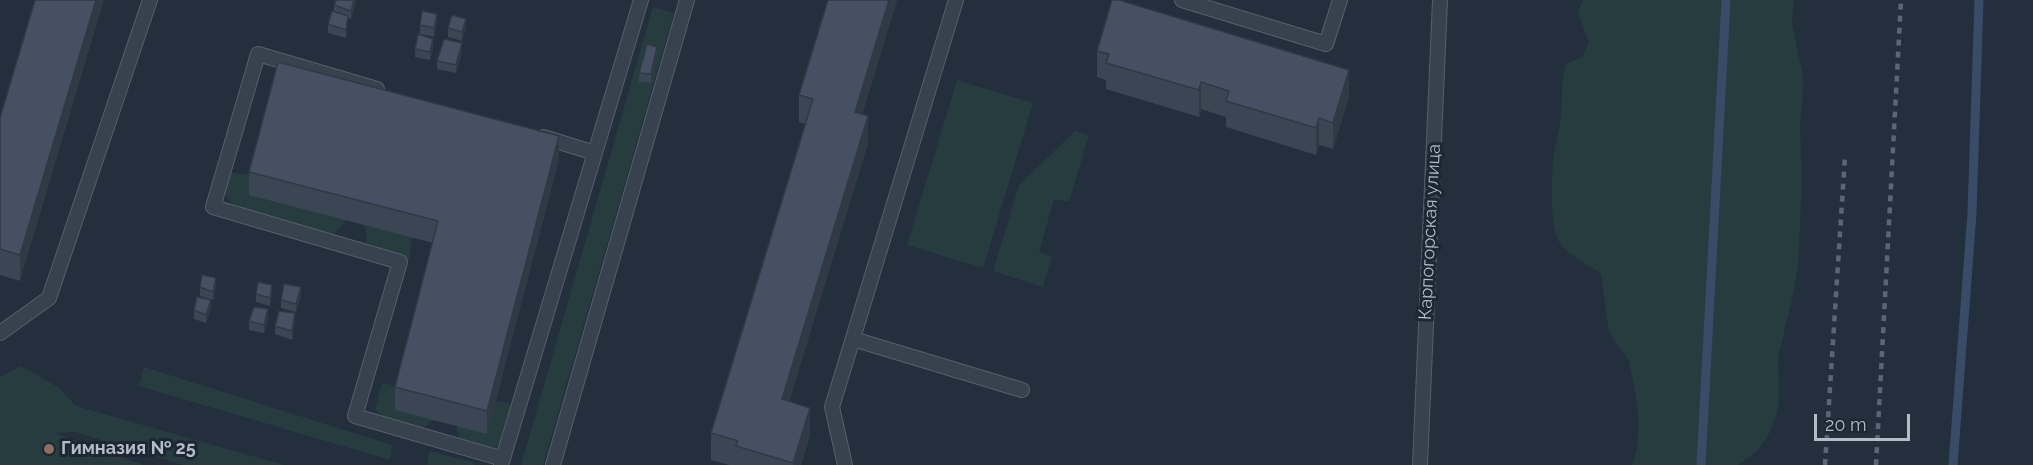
<!DOCTYPE html>
<html>
<head>
<meta charset="utf-8">
<style>
  body { margin:0 }
  #map { position:relative; width:2033px; height:465px; overflow:hidden; background:#242f3e; font-family:Raleway,sans-serif }
  canvas { display:block }
  .scale { position:absolute; left:1814px; top:414px; width:96px; height:27px; box-sizing:border-box; border:3px solid #b4bcc9; border-top:0; padding-left:8px; font-size:18px; line-height:21px; white-space:nowrap; color:#b4bcc9; -webkit-text-stroke:4px #1d2633; paint-order:stroke }
</style>
</head>
<body>
<div id="map">
<canvas width="2033" height="465"></canvas>
<div class="scale">20 m</div>
</div>
<script>
const g = document.querySelector('canvas').getContext('2d');
g.lineJoin = 'round';
function fill(path, color) { g.fillStyle = color; g.fill(path, 'evenodd'); }
function stroke(path, color, width, dash) { g.strokeStyle = color; g.lineWidth = width; g.lineCap = dash ? 'butt' : 'round'; g.setLineDash(dash || []); g.stroke(path); }
function drawText(font, color, halo, rows, align = 'center') {
  g.font = font + ' Raleway,sans-serif'; g.lineWidth = 6; g.setLineDash([]); g.textBaseline = 'middle'; g.strokeStyle = halo; g.fillStyle = color; for (const [text, x, y, turn = 0] of rows) {
    g.save(); g.translate(x, y); g.rotate((+turn || 0) * Math.PI / 180); g.textAlign = isNaN(turn) ? turn : align; if (halo) g.strokeText(text, 0, 0); g.fillText(text, 0, 0); g.restore();
  }
}
fill(new Path2D(`
  M 1583,0 L 1794,0 L 1792,24 L 1803,76 L 1803,94 L 1800,126 L 1802,184 L 1798,266 L 1791,304 L 1778,357 L 1779,400 L 1776,416 L 1768,436 L 1758,450 L 1738,465 L 1632,465 L 1637,450 L 1639,420 L 1636,397 L 1629,361 L 1609,332 L 1601,274 C 1588,264 1569,256 1560,243 C 1549,226 1551,175 1554,155 C 1555,145 1559,134 1560,123 C 1563,103 1560,83 1566,64 L 1582,57 L 1589,43 L 1578,12 Z
  M 653,7 L 674,13 L 543,465 L 521,465 Z
  M 957,80 L 1033,103 L 983,268 L 907,245 Z
  M 1075,131 L 1089,135 L 1069,202 L 1054,199 L 1039,252 L 1052,256 L 1043,287 L 993,271 L 1019,185 Z
  M 228,172 L 254,175 L 347,220 L 330,238 L 244,216 L 223,193 Z
  M 365,225 L 412,237 L 409,260 L 367,245 Z
  M 21,366 L 58,387 L 76,406 L 284,465 L 183,465 L 75,432 L 55,433 L 144,465 L 0,465 L 0,377 Z
  M 144,367 L 392,445 L 390,460 L 139,386 Z
  M 382,383 L 401,387 L 434,420 L 419,431 L 390,424 L 375,409 Z
  M 496,401 L 520,406 L 511,436 L 490,452 L 461,444 L 456,426 Z
  M 429,451 L 473,462 L 475,465 L 427,465 Z`), '#263c3f');
stroke(new Path2D(`
  M 1701,465 L 1726,0
  M 1953,465 L 1972,213 L 1979,0`), '#394c67', 9);
const lane = new Path2D(`
  M 1182,0 L 1326,44 L 1340,0
  M 377,89 L 258,54 L 213,207 L 400,262 L 355,416 L 503,459
  M 543,137 L 595,153
  M 0,333 L 49,298 L 150,0
  M 853,339 L 1022,390
  M 501,465 L 641,0
  M 553,465 L 687,0
  M 845,465 L 832,407 L 956,0
  M 1420,465 L 1440,0`);
stroke(lane, '#565f6c', 16);
stroke(lane, '#38414e', 14);
stroke(new Path2D(`
  M 1825,465 L 1845,156
  M 1876,465 L 1901,0`), '#5a6575', 4.5, [6, 6]);
fill(new Path2D(`
  M 35,0 L 20,281 L 0,275 L 0,118 Z
  M 336,0 L 356,0 L 351,19 L 348,18 L 346,38 L 328,33 L 328,24 L 334,12 L 334,5 Z
  M 828,0 L 897,0 L 862,114 L 868,143 L 789,401 L 810,435 L 801,465 L 729,465 L 711,460 L 711,433 L 805,124 L 799,122 L 799,95 Z
  M 437,22 L 434,37 L 420,34 L 420,25 Z
  M 448,28 L 466,28 L 462,41 L 448,37 Z
  M 433,48 L 430,60 L 415,57 L 415,49 Z
  M 1097,51 L 1349,97 L 1333,149 L 1319,145 L 1316,155 L 1226,127 L 1226,117 L 1201,109 L 1199,117 L 1106,89 L 1106,80 L 1097,77 Z
  M 462,52 L 456,73 L 437,69 L 437,61 Z
  M 657,55 L 651,83 L 639,82 L 639,73 Z
  M 559,159 L 487,434 L 395,410 L 395,387 L 433,243 L 249,195 L 249,172 Z
  M 216,286 L 213,300 L 200,296 L 200,287 Z
  M 272,293 L 270,306 L 256,302 L 256,294 Z
  M 301,295 L 296,312 L 281,308 L 281,300 Z
  M 211,309 L 206,323 L 194,319 L 194,310 Z
  M 268,318 L 264,333 L 249,330 L 249,321 Z
  M 295,322 L 292,340 L 275,334 L 275,326 Z`), '#3b4654');
fill(new Path2D(`
  M 96,0 L 104,0 L 20,281 L 20,255 Z
  M 354,0 L 356,0 L 351,19 L 351,11 Z
  M 889,0 L 897,0 L 855,139 L 855,112 Z
  M 437,14 L 437,22 L 434,37 L 434,28 Z
  M 466,19 L 466,28 L 462,41 L 462,32 Z
  M 433,39 L 433,48 L 430,60 L 430,52 Z
  M 462,43 L 462,52 L 456,73 L 456,65 Z
  M 657,47 L 657,55 L 651,83 L 651,74 Z
  M 1349,70 L 1349,97 L 1333,149 L 1333,123 Z
  M 1201,82 L 1201,109 L 1199,117 L 1199,90 Z
  M 868,116 L 868,143 L 782,426 L 782,399 Z
  M 1319,118 L 1319,145 L 1316,155 L 1316,128 Z
  M 559,136 L 559,159 L 487,434 L 487,411 Z
  M 216,278 L 216,286 L 213,300 L 213,292 Z
  M 272,285 L 272,293 L 270,306 L 270,298 Z
  M 301,287 L 301,295 L 296,312 L 296,304 Z
  M 211,300 L 211,309 L 206,323 L 206,315 Z
  M 268,309 L 268,318 L 264,333 L 264,325 Z
  M 295,313 L 295,322 L 292,340 L 292,331 Z
  M 810,408 L 810,435 L 801,465 L 793,465 Z`), '#303945');
const building = new Path2D(`
  M 35,0 L 96,0 L 20,255 L 0,249 L 0,118 Z
  M 336,0 L 354,0 L 351,11 L 334,5 Z
  M 828,0 L 889,0 L 855,112 L 868,116 L 782,399 L 810,408 L 793,463 L 736,446 L 738,441 L 711,433 L 813,99 L 799,95 Z
  M 1112,0 L 1119,0 L 1349,70 L 1333,123 L 1319,118 L 1316,128 L 1226,101 L 1229,91 L 1201,82 L 1199,90 L 1106,63 L 1109,54 L 1097,51 Z
  M 332,11 L 348,16 L 346,30 L 328,24 Z
  M 422,11 L 437,14 L 434,28 L 420,25 Z
  M 452,15 L 466,19 L 462,32 L 448,28 Z
  M 418,34 L 433,39 L 430,52 L 415,49 Z
  M 444,39 L 462,43 L 456,65 L 437,61 Z
  M 647,44 L 657,47 L 651,74 L 639,73 Z
  M 278,62 L 559,136 L 487,411 L 395,387 L 438,221 L 249,172 Z
  M 202,275 L 216,278 L 213,292 L 200,287 Z
  M 258,282 L 272,285 L 270,298 L 256,294 Z
  M 284,284 L 301,287 L 296,304 L 281,300 Z
  M 197,297 L 211,300 L 206,315 L 194,310 Z
  M 254,307 L 268,309 L 264,325 L 249,321 Z
  M 279,311 L 295,313 L 292,331 L 275,326 Z`);
fill(building, '#455162');
stroke(building, '#303945', 1.5);
for (const [x, y, r, color] of [
  [49,449,6,"#8d6e63"]
]) { const dot = new Path2D(); dot.arc(x, y, r, 0, 2 * Math.PI); g.fillStyle = color; g.fill(dot); stroke(dot, '#1d2633', 2); }
drawText('18px', '#b4bcc9', '#1d2633', [
  ["Карпогорская улица",1430,232,-87]
]);
drawText('bold 18px', '#b4bcc9', '#1d2633', [
  ["Гимназия № 25",61,449]
], 'left');
</script>
</body>
</html>
